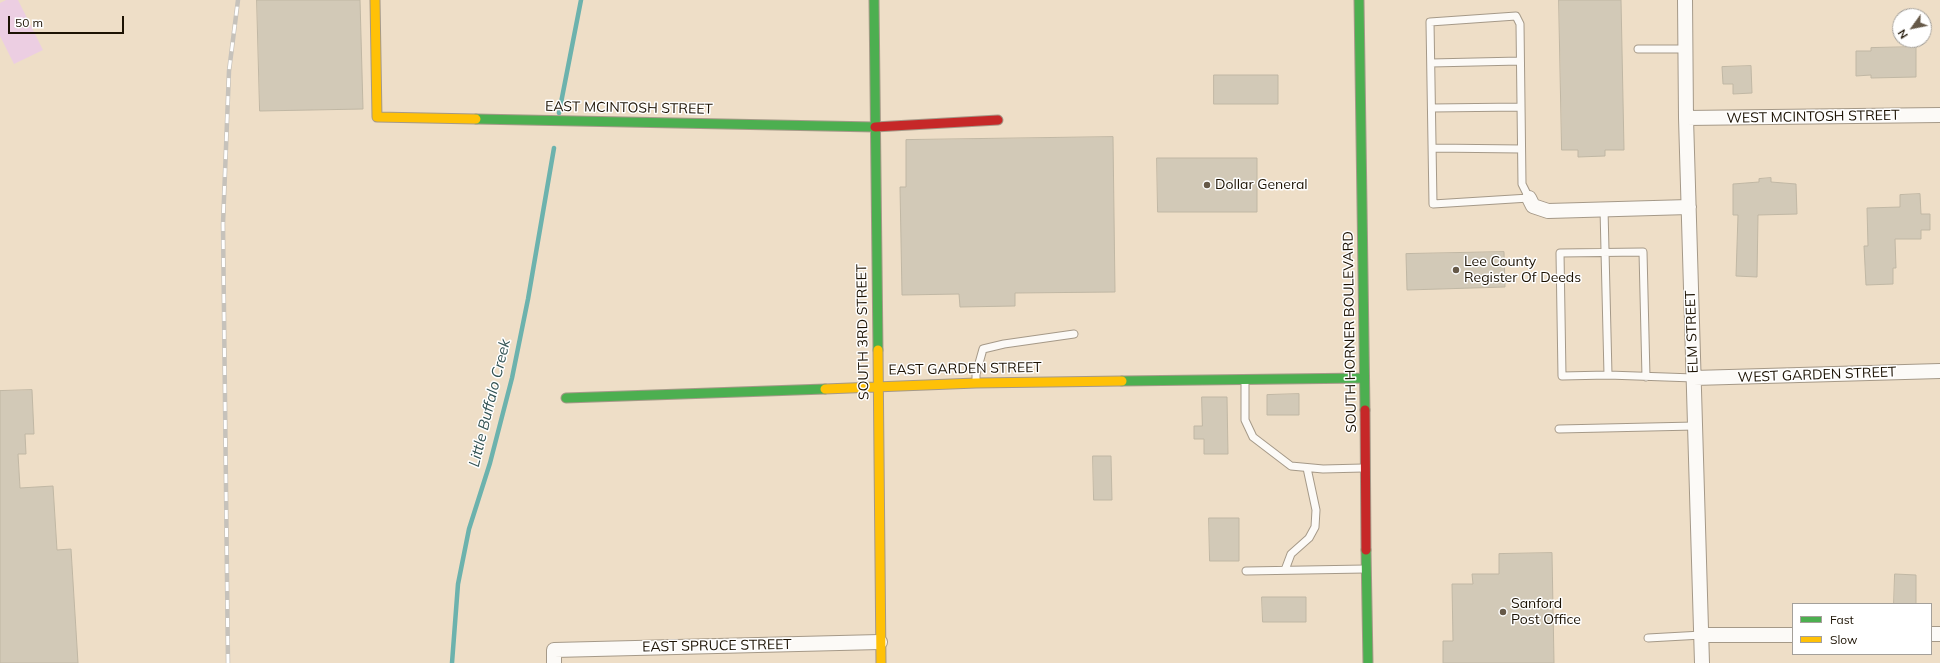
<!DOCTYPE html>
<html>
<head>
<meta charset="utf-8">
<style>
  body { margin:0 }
  #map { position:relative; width:1940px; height:663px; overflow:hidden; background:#eedec7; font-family:Mulish,sans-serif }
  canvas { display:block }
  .legend { position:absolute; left:1792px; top:603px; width:140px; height:52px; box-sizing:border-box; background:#fff; border:1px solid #a4a09a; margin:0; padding:5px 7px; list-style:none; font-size:12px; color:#1c1203 }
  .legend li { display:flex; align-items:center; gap:8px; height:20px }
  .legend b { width:20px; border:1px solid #a4a09a }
  .north { position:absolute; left:1892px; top:8px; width:40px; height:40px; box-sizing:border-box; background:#fff; border:1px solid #a4a09a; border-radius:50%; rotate:237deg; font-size:11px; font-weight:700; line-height:16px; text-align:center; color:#1c1203 }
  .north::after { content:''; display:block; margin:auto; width:14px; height:18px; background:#665948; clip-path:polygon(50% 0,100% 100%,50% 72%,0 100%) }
  .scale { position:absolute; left:8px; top:16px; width:116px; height:18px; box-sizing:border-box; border:2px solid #1c1203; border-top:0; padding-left:5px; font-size:12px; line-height:14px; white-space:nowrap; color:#1c1203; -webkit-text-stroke:3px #fff; paint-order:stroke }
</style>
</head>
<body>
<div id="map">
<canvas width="1940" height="663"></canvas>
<ul class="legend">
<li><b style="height:5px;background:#4caf50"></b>Fast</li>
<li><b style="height:5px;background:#ffc107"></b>Slow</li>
</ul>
<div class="north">N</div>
<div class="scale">50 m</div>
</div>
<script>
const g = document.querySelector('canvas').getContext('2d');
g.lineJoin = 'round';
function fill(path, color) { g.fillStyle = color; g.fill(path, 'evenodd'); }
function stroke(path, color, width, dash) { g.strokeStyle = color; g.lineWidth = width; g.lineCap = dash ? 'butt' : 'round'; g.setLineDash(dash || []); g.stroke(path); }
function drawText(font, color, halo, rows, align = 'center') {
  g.font = font + ' Mulish,sans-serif'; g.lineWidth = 3; g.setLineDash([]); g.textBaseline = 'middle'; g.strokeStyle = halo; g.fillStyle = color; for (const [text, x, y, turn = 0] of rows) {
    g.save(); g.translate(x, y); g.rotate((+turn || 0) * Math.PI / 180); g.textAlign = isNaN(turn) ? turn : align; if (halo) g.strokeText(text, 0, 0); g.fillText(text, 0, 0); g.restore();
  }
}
fill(new Path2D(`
  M 6,0 L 18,0 L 43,50 L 14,64 L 0,36 L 0,3 Z`), '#eccee2');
stroke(new Path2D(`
  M 559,113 L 581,0
  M 452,663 L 458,584 L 469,529 L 490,463 L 512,378 L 528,299 L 554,148`), '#6cb2ad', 4.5);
const building = new Path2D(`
  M 257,0 L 360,0 L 363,109 L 260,111 Z
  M 1559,0 L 1621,0 L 1624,150 L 1605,150 L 1605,156 L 1578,157 L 1578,150 L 1562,150 Z
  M 1916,47 L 1916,77 L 1871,78 L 1871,75 L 1856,76 L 1856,51 L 1871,51 L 1871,48 Z
  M 1751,66 L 1752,93 L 1733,94 L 1733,84 L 1723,84 L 1722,67 Z
  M 1214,75 L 1278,75 L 1278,104 L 1214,104 Z
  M 1113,137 L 1115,292 L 1015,293 L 1015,306 L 960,307 L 959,294 L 902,295 L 900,187 L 906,187 L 906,140 Z
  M 1157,158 L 1257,158 L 1257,212 L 1158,212 Z
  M 1771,178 L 1771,182 L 1796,184 L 1797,214 L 1758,215 L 1757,277 L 1736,276 L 1738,215 L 1733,215 L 1733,184 L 1759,182 L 1759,179 Z
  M 1920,194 L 1921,214 L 1930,214 L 1930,230 L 1921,230 L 1921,239 L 1895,239 L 1896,268 L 1893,268 L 1893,284 L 1866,285 L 1864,246 L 1868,246 L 1867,208 L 1900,207 L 1900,195 Z
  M 1504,252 L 1505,287 L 1407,290 L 1406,254 Z
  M 32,390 L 34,434 L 25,434 L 26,454 L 18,454 L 20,488 L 53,486 L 57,550 L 71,549 L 78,663 L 0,663 L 0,391 Z
  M 1299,394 L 1299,415 L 1267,415 L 1267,395 Z
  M 1202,397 L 1227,397 L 1228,454 L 1204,454 L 1204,439 L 1194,439 L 1194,426 L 1202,426 Z
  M 1093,456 L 1111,456 L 1112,500 L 1094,500 Z
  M 1209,518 L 1239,518 L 1239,561 L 1210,561 Z
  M 1552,553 L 1554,663 L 1443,663 L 1443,641 L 1453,641 L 1452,584 L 1473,584 L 1472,574 L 1499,574 L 1499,554 Z
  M 1895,574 L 1916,575 L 1916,604 L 1894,604 Z
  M 1262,597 L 1306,597 L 1306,622 L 1263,622 Z`);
fill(building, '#d2c9b7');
stroke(building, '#c0b7a4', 1);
const lane = new Path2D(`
  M 1516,16 L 1520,24 L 1522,184 L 1529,198 L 1433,204 L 1430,22 Z
  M 1638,49 L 1686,49
  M 1431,63 L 1520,61
  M 1432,108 L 1521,107
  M 1433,148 L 1521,149
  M 1604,209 L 1608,375 L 1694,378
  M 1608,375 L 1562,376 L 1560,253 L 1643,252 L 1646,377
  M 1245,382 L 1245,420 L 1253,437 L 1291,466 L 1323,469 L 1363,468
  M 976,383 L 976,374 L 983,349 L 1004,344 L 1074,334
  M 1559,429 L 1695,426
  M 1285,570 L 1291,554 L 1309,538 L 1315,527 L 1316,510 L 1307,468
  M 1246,571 L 1365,569
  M 1648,638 L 1702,635`);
const street = new Path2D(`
  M 1685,0 L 1686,118 L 1702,663
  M 1686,118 L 1940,115
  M 1529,198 L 1533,206 L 1548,211 L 1689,207
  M 1694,378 L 1940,371
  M 1931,634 L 1940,634
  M 1702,635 L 1793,635
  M 554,663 L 554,650 L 880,642`);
const fast = new Path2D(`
  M 874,0 L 878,350
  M 1359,0 L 1365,410
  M 476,119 L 875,127
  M 1122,381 L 1364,378
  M 566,398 L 825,389
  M 1366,550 L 1368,663`);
const slow = new Path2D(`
  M 375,0 L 377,117 L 476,119
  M 878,350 L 881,663
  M 825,389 L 976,383 L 1122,381`);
const jam = new Path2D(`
  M 875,127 L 998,120
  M 1365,410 L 1366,550`);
stroke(lane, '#a59988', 9);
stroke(street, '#a59988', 16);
stroke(fast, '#a59988', 11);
stroke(slow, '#a59988', 11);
stroke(jam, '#a59988', 11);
stroke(lane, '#fcfaf7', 7);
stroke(street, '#fcfaf7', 14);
stroke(fast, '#4caf50', 9);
stroke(slow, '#ffc107', 9);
stroke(jam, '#c62828', 9);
const rail = new Path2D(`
  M 228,663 L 223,224 L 229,71 L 238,0`);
stroke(rail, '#c6c2bb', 4.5);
stroke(rail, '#fff', 3, [9]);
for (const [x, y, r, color] of [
  [1207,185,4,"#665948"],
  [1456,270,4,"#665948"],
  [1503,612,4,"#665948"]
]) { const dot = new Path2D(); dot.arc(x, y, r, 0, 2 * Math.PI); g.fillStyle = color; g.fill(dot); stroke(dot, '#fff', 1.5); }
drawText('14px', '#1c1203', '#fff', [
  ["EAST MCINTOSH STREET",629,108,1],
  ["WEST MCINTOSH STREET",1813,117,-1],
  ["SOUTH 3RD STREET",863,332,-91],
  ["SOUTH HORNER BOULEVARD",1350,332,-91],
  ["ELM STREET",1692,332,-92],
  ["EAST GARDEN STREET",965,369,-1],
  ["WEST GARDEN STREET",1817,375,-2],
  ["EAST SPRUCE STREET",717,646,-1]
]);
drawText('14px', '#1c1203', '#fff', [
  ["Dollar General",1215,185],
  ["Lee County",1464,262],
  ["Register Of Deeds",1464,278],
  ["Sanford",1511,604],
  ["Post Office",1511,620]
], 'left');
drawText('italic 15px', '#315152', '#fff', [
  ["Little Buffalo Creek",490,403,-76]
]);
</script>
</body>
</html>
